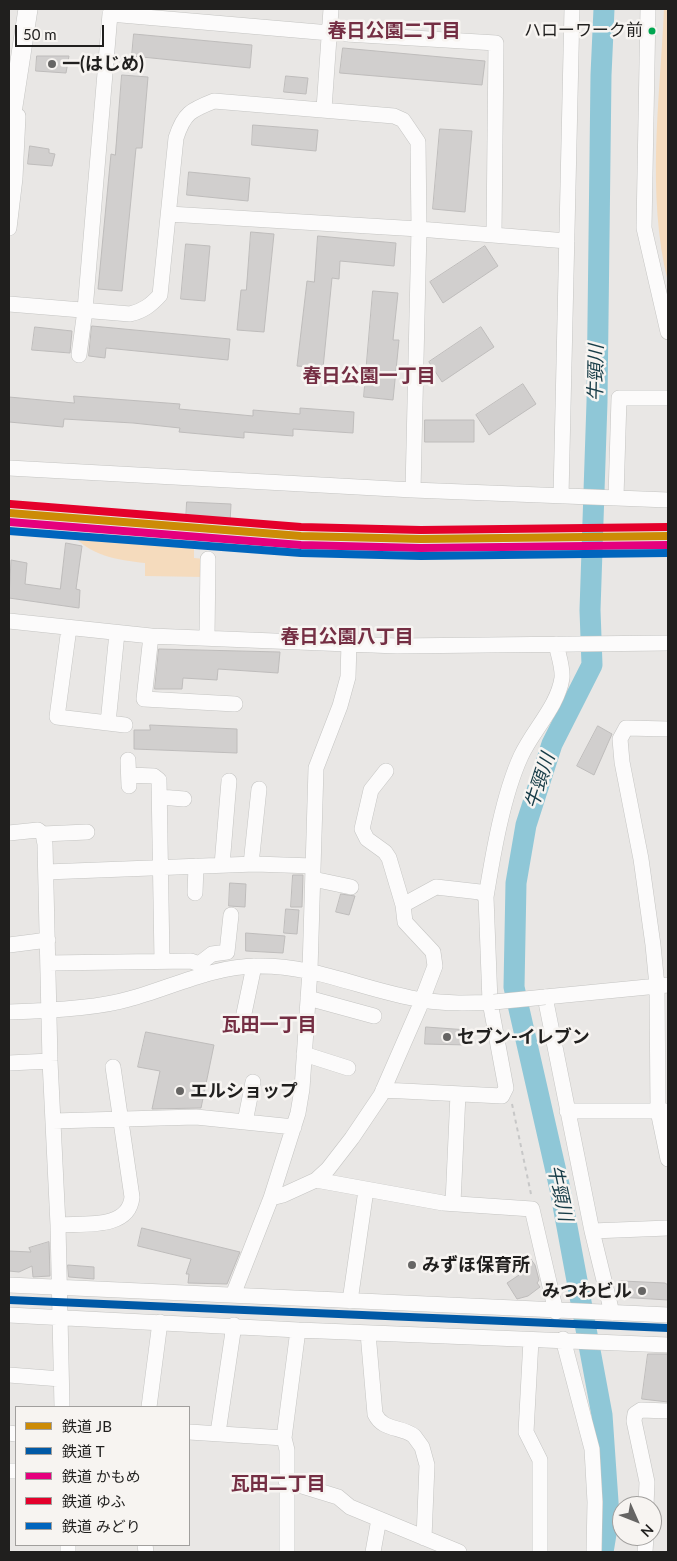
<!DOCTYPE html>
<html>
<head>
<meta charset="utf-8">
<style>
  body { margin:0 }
  #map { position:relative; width:677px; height:1561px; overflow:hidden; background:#e9e7e5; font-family:Lato,"Noto Sans JP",sans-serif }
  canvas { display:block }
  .frame { position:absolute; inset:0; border:10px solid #201f1e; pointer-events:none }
  .legend { position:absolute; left:15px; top:1406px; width:175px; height:140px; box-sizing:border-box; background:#f7f4f1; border:1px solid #a19f9d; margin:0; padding:6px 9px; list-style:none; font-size:15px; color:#201f1e }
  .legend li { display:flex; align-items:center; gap:10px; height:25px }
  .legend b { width:25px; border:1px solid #a19f9d }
  .north { position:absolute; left:612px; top:1496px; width:50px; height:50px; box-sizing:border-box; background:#f7f4f1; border:1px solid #a19f9d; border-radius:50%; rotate:134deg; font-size:14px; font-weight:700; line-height:20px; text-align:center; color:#201f1e }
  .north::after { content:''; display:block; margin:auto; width:18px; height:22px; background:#666564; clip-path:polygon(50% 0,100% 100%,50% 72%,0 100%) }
  .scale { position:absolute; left:15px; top:25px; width:89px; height:22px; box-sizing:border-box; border:2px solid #201f1e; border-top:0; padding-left:6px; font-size:15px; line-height:18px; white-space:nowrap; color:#201f1e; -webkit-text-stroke:4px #f7f4f1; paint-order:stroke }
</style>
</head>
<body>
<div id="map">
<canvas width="677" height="1561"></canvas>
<div class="frame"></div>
<ul class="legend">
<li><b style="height:6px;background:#cc8b06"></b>鉄道 JB</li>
<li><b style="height:6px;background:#0059a6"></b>鉄道 T</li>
<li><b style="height:6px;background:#e5007d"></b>鉄道 かもめ</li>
<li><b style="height:6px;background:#e4002b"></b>鉄道 ゆふ</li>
<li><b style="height:6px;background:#0065bd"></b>鉄道 みどり</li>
</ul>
<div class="north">N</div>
<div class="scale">50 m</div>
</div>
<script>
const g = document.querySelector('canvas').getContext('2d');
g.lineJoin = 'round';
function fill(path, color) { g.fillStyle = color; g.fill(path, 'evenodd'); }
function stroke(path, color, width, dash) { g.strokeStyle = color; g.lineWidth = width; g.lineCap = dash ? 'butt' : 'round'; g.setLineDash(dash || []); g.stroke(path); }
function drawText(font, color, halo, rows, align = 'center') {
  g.font = font + ' Lato,"Noto Sans JP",sans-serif'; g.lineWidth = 5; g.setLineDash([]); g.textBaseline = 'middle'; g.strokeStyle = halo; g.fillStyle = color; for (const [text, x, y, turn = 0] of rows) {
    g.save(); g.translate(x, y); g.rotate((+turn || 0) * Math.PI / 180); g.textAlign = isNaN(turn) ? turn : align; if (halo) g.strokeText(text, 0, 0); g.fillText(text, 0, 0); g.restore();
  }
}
fill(new Path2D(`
  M 664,9 L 668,9 L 668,282 C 646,193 660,99 664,9 Z
  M 71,533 L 194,541 L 194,558 L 205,559 L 204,577 L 145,576 L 145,563 C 117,560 90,556 71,533 Z`), '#f5dbbd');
stroke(new Path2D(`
  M 603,1552 L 609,1516 L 602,1415 L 560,1189 L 514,987 L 516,883 L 526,825 L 552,744 L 592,665 L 590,610 L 597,402 L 601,75 L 604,9`), '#8fc7d7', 21);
const building = new Path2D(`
  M 134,34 L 252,45 L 250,68 L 132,56 Z
  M 343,48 L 485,61 L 482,85 L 340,73 Z
  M 37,56 L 69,56 L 66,73 L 36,71 Z
  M 122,75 L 148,77 L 142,148 L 136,148 L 122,291 L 98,289 L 111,154 L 115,155 Z
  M 286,76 L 308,78 L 306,94 L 284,92 Z
  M 253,125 L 318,130 L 316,151 L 252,145 Z
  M 440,129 L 472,131 L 465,212 L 433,209 Z
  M 30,146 L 49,149 L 49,153 L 55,154 L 52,166 L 28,164 Z
  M 189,172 L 250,178 L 248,201 L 187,195 Z
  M 251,232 L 274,234 L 264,332 L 237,330 L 241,290 L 246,290 Z
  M 318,236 L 396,243 L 394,266 L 340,261 L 339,279 L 332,278 L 323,368 L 297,366 L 307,281 L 314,282 Z
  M 186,244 L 210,246 L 205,301 L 181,299 Z
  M 485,246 L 498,266 L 443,303 L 430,282 Z
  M 373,291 L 398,293 L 393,340 L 399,340 L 393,400 L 364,397 Z
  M 92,326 L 230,339 L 228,360 L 106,348 L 105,358 L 89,356 Z
  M 35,327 L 72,331 L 70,353 L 32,350 Z
  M 481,327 L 494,347 L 442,382 L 429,362 Z
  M 523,384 L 536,404 L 489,435 L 476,415 Z
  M 74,396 L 180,404 L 179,409 L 253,416 L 253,410 L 300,414 L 300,408 L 354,412 L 353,433 L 293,429 L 293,436 L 244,432 L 244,438 L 179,432 L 180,428 L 133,423 L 64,419 L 63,427 L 9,422 L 9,397 L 74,403 Z
  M 425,420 L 474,420 L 474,442 L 425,442 Z
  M 187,502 L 231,504 L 230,523 L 186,521 Z
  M 66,543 L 82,546 L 76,589 L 80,590 L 79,608 L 9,598 L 11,560 L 27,563 L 25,584 L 60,589 Z
  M 159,649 L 280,652 L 278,673 L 218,669 L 217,680 L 183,678 L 182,689 L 155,689 Z
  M 150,725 L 237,729 L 237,753 L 134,749 L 134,730 L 150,730 Z
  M 598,726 L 612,734 L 594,775 L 577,766 Z
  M 293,875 L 303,875 L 302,907 L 291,907 Z
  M 230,883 L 246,884 L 245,907 L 229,906 Z
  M 341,894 L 355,896 L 349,915 L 336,912 Z
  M 286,909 L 299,910 L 297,934 L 284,933 Z
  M 246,933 L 285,936 L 283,953 L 246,951 Z
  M 426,1027 L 468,1030 L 467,1045 L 425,1044 Z
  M 146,1032 L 214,1045 L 201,1108 L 152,1109 L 160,1071 L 138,1067 Z
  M 142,1228 L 240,1252 L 227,1284 L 188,1283 L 189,1274 L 186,1274 L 191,1259 L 138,1246 Z
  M 49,1242 L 50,1276 L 33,1277 L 32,1266 L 19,1272 L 9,1271 L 9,1251 L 31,1252 L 29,1248 Z
  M 530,1258 L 535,1265 L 539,1280 L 537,1283 L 540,1287 L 528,1296 L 517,1299 L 507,1283 L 522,1273 L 517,1267 Z
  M 68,1265 L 94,1267 L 94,1279 L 69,1277 Z
  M 622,1281 L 665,1283 L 668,1285 L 668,1300 L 618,1297 L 617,1282 Z
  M 648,1354 L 668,1354 L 668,1402 L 642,1399 Z`);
fill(building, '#d1cfce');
stroke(building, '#bebcbb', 1);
const minor = new Path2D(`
  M 648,9 L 644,228 L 668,332
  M 324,109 L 331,9
  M 169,214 L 419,229 L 567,241
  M 9,228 L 15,178 L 18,116
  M 9,304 L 130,314 C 143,311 151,305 160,295 L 176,138 C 184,113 191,110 214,101 L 394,116 L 403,120 L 418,142 L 419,229 L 413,490
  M 79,355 L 85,310 L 110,14 L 330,33 L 496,43 L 494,234
  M 9,468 L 413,490 L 668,500
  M 561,496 L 572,9
  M 616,497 L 619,398 L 668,398
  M 9,621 L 151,636 L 397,646 L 668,643
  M 69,628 L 57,717 L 125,725
  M 151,636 L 144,699 L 235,704
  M 207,636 L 208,559
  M 108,723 L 117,633
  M 668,729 L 626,728 L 620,739 L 622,762 L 641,859 L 653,945 L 657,986 L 658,1111 L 668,1159
  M 128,760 L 129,786
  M 129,775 L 154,776 L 159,780 L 162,961
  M 160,797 L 184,799
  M 9,833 L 38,830 L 43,834 L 45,844 L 50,1061 L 58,1225 L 62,1407
  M 43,834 L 87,832
  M 251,864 L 259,789
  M 222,865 L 229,781
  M 46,872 L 255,864 L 313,866
  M 313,879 L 351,887
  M 195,893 L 196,866
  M 486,897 C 493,854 503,795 521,756 C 533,730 558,706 562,678 C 563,667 558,654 556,644
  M 9,945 L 48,940
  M 48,963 L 191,961 L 199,964 L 204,975
  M 199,964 L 212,954 L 227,952 L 231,915
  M 308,998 L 374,1016
  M 9,1012 C 45,1011 95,1009 129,999 C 170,988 213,966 257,966 C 317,965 365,991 423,1000 C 446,1004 471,1003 494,1002
  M 242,1023 L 254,966
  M 304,1054 L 348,1068
  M 9,1063 L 50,1061
  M 383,1090 L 502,1096 L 506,1088 L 490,1002 L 486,897 L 480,892 L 436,887 L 403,905
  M 567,1111 L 668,1111
  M 53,1121 L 196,1117 L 294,1127
  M 245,1122 L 253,1082
  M 316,1180 L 443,1203 L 532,1209 L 556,1312
  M 271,1198 L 283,1195 L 316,1180 L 328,1169 L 352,1138 L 381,1095 L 419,1008 L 435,966 L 433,952 L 405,922 L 403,905 L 389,858 L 385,852 L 367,839 L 362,829 L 371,790 L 386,771
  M 453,1203 L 458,1094
  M 58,1225 C 83,1223 129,1230 132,1197 L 113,1067
  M 592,1231 L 668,1228
  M 9,1285 L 668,1315
  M 233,1295 L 271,1198 L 298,1113 L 302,1089 L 310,970 L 316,768 L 340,706 L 348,677 L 349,643
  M 350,1301 L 366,1190
  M 612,1313 L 592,1231 L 545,997 L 668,985
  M 9,1315 L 298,1330 L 668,1345
  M 368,1333 L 375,1414 C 383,1431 401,1426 414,1436 L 422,1447 L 427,1465 L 424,1538
  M 563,1339 L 592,1449 L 595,1502 L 594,1552
  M 531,1340 L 526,1432 L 540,1460 L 540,1552
  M 9,1375 L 61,1379
  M 149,1407 L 160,1322
  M 189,1432 L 284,1438
  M 9,1433 L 16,1434
  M 218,1433 L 234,1325
  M 9,1471 L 16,1471
  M 286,1481 L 338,1497 L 350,1507 L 459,1552
  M 646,1506 L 647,1482 L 634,1421 L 635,1414 L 641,1410 L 668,1411
  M 68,1545 L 68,1552
  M 145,1545 L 146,1552
  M 287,1552 L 287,1450 L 284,1438 L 298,1330
  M 373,1552 L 379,1519
  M 645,1552 L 646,1536`);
const major = new Path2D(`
  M 9,132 L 28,9`);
stroke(minor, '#c4c4c2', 16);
stroke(major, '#c4c4c2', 20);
stroke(new Path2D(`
  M 512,1104 L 531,1194`), '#c7c7c7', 2, [4, 4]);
stroke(minor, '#fcfbfb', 15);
stroke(major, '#fcfbfb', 19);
const minorBridge = new Path2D(`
  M 494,1002 L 545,997`);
stroke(minorBridge, '#c4c4c2', 16, []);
stroke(minorBridge, '#fcfbfb', 15);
stroke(new Path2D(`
  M 9,513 L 301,536 L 421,539 L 668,536`), '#cc8b06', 8);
stroke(new Path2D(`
  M 9,1300 L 668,1328`), '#0059a6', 8);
stroke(new Path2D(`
  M 9,522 L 301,545 L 421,548 L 668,545`), '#e5007d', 8);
stroke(new Path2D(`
  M 10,504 L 301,527 L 421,530 L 668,527`), '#e4002b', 8);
stroke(new Path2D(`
  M 9,531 L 301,553 L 421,556 L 668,553`), '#0065bd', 8);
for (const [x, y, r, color] of [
  [652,31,4.5,"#00a651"],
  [52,64,5,"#666564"],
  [447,1037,5,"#666564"],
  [180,1091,5,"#666564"],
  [412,1265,5,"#666564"],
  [642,1291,5,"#666564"]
]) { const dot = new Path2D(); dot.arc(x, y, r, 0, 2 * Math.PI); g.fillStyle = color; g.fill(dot); stroke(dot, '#f7f4f1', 2); }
drawText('17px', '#201f1e', '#f7f4f1', [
  ["ハローワーク前",643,31]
], 'right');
drawText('bold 18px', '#201f1e', '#f7f4f1', [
  ["一(はじめ)",62,64],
  ["セブン-イレブン",457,1037],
  ["エルショップ",190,1091],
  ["みずほ保育所",422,1265],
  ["みつわビル",632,1291,"right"]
], 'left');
drawText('bold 19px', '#742e43', '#f7f4f1', [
  ["春日公園二丁目",394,31],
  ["春日公園一丁目",369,376],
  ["春日公園八丁目",347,637],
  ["瓦田一丁目",269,1025],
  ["瓦田二丁目",278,1484]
]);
drawText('italic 19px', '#173c47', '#f7f4f1', [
  ["牛頸川",596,373,-89],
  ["牛頸川",540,781,-72],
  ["牛頸川",560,1193,78]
]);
</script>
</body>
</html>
